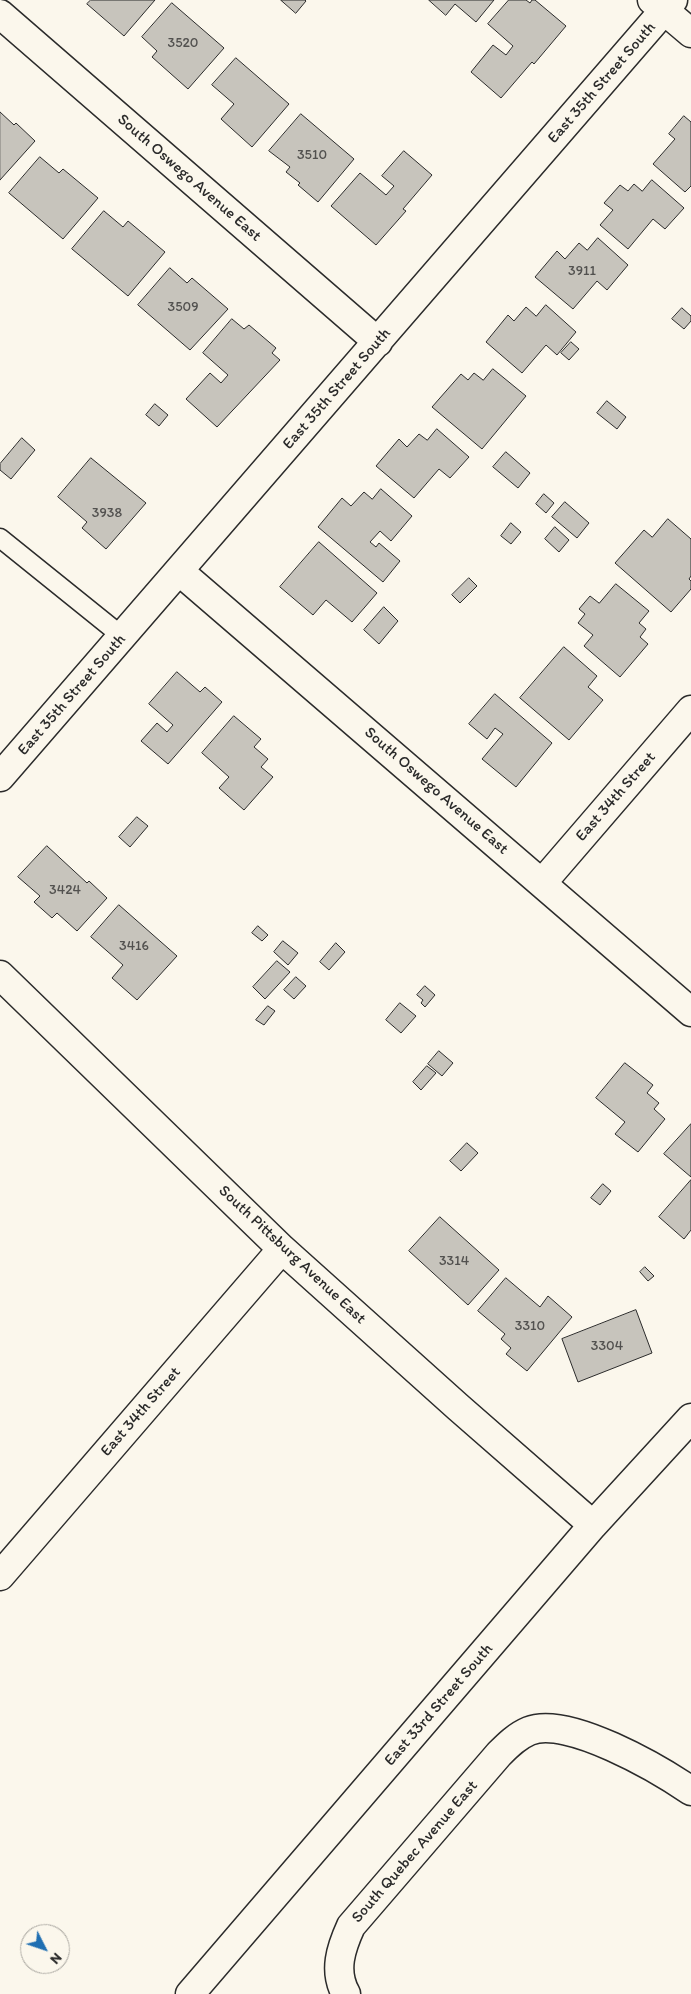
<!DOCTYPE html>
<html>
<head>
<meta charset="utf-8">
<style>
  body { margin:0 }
  #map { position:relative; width:691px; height:1994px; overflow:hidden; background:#fbf7ec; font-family:Itim,sans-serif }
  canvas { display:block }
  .north { position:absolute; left:20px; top:1924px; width:50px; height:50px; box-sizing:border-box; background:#fbf7ec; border:1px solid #a8a59f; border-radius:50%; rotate:131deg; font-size:14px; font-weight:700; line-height:20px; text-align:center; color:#2b2b2b }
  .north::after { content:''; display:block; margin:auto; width:18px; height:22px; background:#1f6fb2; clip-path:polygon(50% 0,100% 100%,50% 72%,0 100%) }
</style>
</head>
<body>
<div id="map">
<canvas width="691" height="1994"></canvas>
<div class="north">N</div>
</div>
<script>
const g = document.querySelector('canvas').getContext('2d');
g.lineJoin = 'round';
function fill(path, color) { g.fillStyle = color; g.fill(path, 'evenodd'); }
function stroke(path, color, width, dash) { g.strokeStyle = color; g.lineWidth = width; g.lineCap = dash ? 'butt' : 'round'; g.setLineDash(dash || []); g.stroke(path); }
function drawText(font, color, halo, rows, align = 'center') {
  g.font = font + ' Itim,sans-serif'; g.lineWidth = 4; g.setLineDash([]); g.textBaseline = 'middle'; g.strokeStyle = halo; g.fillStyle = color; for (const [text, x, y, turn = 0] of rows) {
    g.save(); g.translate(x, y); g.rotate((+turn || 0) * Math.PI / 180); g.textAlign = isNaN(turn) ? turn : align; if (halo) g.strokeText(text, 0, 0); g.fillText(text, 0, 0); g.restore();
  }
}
const building = new Path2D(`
  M 91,0 L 155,0 L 124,36 L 87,4 Z
  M 281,0 L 305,0 L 306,1 L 296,13 Z
  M 429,0 L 494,0 L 476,22 L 455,4 L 446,15 Z
  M 509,0 L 526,0 L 530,3 L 532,0 L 535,0 L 566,26 L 534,64 L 532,62 L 501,98 L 471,72 L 493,45 L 506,55 L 513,46 L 488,24 Z
  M 172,3 L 224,48 L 188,89 L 152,57 L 157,51 L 142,37 Z
  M 236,58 L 289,104 L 252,147 L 221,119 L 234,104 L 212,85 Z
  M 0,112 L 14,125 L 16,123 L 35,141 L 0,180 Z
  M 301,114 L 354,159 L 318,202 L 298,185 L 300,183 L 286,172 L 290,167 L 269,151 Z
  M 684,116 L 691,122 L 691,186 L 685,192 L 653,164 L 675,139 L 669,134 Z
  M 404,151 L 432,175 L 403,209 L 406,211 L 376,245 L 331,206 L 360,173 L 386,195 L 394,186 L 382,176 Z
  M 40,157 L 59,173 L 63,169 L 98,198 L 63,239 L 9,193 Z
  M 652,180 L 684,208 L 665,229 L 653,219 L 628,249 L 600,225 L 613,210 L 604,203 L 620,185 L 628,191 L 634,184 L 642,191 Z
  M 104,211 L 123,227 L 128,221 L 165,252 L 128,296 L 72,249 Z
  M 598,238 L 628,265 L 607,290 L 597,281 L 573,309 L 535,277 L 557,251 L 565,259 L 579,243 L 587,250 Z
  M 170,268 L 187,283 L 192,278 L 228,309 L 190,350 L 138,305 Z
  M 546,305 L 576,332 L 557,355 L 546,345 L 522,373 L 486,342 L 508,315 L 514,321 L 526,307 L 536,316 Z
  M 682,308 L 691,316 L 691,321 L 684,329 L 672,319 Z
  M 232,319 L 244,329 L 249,325 L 276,348 L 272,353 L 280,360 L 217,427 L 186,399 L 210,373 L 221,383 L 228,375 L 203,353 Z
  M 571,342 L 579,349 L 569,360 L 561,353 Z
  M 493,369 L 526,396 L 482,449 L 432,407 L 461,374 L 468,380 L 474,373 L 483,380 Z
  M 607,401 L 626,417 L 617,429 L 597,413 Z
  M 155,404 L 168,415 L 159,426 L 146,415 Z
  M 437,429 L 469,457 L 450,478 L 439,469 L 414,498 L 376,466 L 399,439 L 407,447 L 419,434 L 427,440 Z
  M 22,438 L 35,450 L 11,479 L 0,470 L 0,464 Z
  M 506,452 L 530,473 L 518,488 L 493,467 Z
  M 91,458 L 146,503 L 106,549 L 82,528 L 87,522 L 58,497 Z
  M 381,489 L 412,516 L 391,541 L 380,531 L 370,542 L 376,547 L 379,543 L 400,561 L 383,582 L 318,527 L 342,498 L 351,506 L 364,492 L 372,499 Z
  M 544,494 L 554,503 L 546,513 L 536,504 Z
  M 565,502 L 589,523 L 577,538 L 552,517 Z
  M 668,519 L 691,539 L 691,576 L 689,579 L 691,581 L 691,589 L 671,612 L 615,563 L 644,530 L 652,537 Z
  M 511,523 L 521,532 L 511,544 L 501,536 Z
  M 555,527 L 569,540 L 559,552 L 545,539 Z
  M 319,542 L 377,593 L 352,622 L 326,600 L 313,615 L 280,587 Z
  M 469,578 L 477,586 L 460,603 L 452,595 Z
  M 616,584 L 649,611 L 639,623 L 646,629 L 640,637 L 648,644 L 620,677 L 584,646 L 593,635 L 578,623 L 585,614 L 579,609 L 590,596 L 599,603 Z
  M 384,607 L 398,621 L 379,644 L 364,630 Z
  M 564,647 L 597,676 L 588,687 L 603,700 L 569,740 L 520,698 Z
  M 177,672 L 200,692 L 205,687 L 222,702 L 168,764 L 141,741 L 157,723 L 167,732 L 173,725 L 149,704 Z
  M 495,694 L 552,743 L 516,787 L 482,759 L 503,734 L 495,728 L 487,739 L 469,724 Z
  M 234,716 L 261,739 L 254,747 L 268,759 L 261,767 L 273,777 L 244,810 L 219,788 L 229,777 L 202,753 Z
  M 137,817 L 148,826 L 130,847 L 119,837 Z
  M 47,846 L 87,883 L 89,881 L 107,898 L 77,931 L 57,913 L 52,918 L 34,902 L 40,896 L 18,877 Z
  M 119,905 L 177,956 L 137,1000 L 112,978 L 123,965 L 91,937 Z
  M 258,926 L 268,935 L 262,941 L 252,933 Z
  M 283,941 L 298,953 L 288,965 L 274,952 Z
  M 336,943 L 345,952 L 329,970 L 320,962 Z
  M 277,961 L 290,972 L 265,999 L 253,987 Z
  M 296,977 L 306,986 L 294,999 L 284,990 Z
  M 425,986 L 435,995 L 425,1007 L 421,1003 L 423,1000 L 417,995 Z
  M 400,1003 L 416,1016 L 401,1033 L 386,1020 Z
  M 268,1006 L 275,1011 L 264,1025 L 256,1020 Z
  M 439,1051 L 453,1063 L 442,1076 L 428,1064 Z
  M 625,1063 L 653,1085 L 647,1093 L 659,1103 L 654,1109 L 665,1119 L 638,1152 L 615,1134 L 625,1122 L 596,1098 Z
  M 427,1066 L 436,1073 L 421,1090 L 413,1082 Z
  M 691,1124 L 691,1177 L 664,1154 Z
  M 467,1143 L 478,1153 L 461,1171 L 450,1161 Z
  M 691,1180 L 691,1230 L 684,1239 L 659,1217 Z
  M 603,1184 L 611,1191 L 600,1205 L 591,1198 Z
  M 440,1217 L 499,1270 L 468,1305 L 409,1251 Z
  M 645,1267 L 654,1276 L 648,1281 L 640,1272 Z
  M 506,1278 L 540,1307 L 548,1296 L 572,1317 L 527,1371 L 506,1354 L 511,1348 L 501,1339 L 505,1334 L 478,1311 Z
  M 636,1310 L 652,1353 L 578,1382 L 562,1339 Z`);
fill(building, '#c7c4bc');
stroke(building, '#2b2b2b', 1);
const service = new Path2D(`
  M 0,538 L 123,637`);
const minor = new Path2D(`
  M 652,0 L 691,33
  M 0,14 L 378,342
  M 179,571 L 691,1012
  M 0,777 L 673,0
  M 542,883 L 691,710
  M 0,975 L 282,1249 L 458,1407 L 593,1525
  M 0,1576 L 282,1249
  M 190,1994 L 593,1525 L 691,1418
  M 346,1994 C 333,1971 341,1948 351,1926 L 499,1754 C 508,1745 517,1736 529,1731 C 567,1715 659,1769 691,1791`);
stroke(service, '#2b2b2b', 21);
stroke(minor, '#2b2b2b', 31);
stroke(service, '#fbf7ec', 18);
stroke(minor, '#fbf7ec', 28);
drawText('14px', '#52514f', null, [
  ["3520",183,43],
  ["3510",312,155],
  ["3911",582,271],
  ["3509",183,307],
  ["3938",107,513],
  ["3424",65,890],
  ["3416",134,946],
  ["3314",454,1261],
  ["3310",530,1326],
  ["3304",607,1346]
]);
drawText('16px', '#2b2b2b', '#fbf7ec', [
  ["East 35th Street South",602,83,-49],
  ["South Oswego Avenue East",189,178,41],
  ["East 35th Street South",337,389,-49],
  ["East 35th Street South",72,695,-49],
  ["South Oswego Avenue East",436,791,41],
  ["East 34th Street",616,797,-49],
  ["South Pittsburg Avenue East",292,1255,43],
  ["East 34th Street",141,1412,-49],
  ["East 33rd Street South",439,1705,-49],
  ["South Quebec Avenue East",415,1852,-49]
]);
</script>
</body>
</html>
